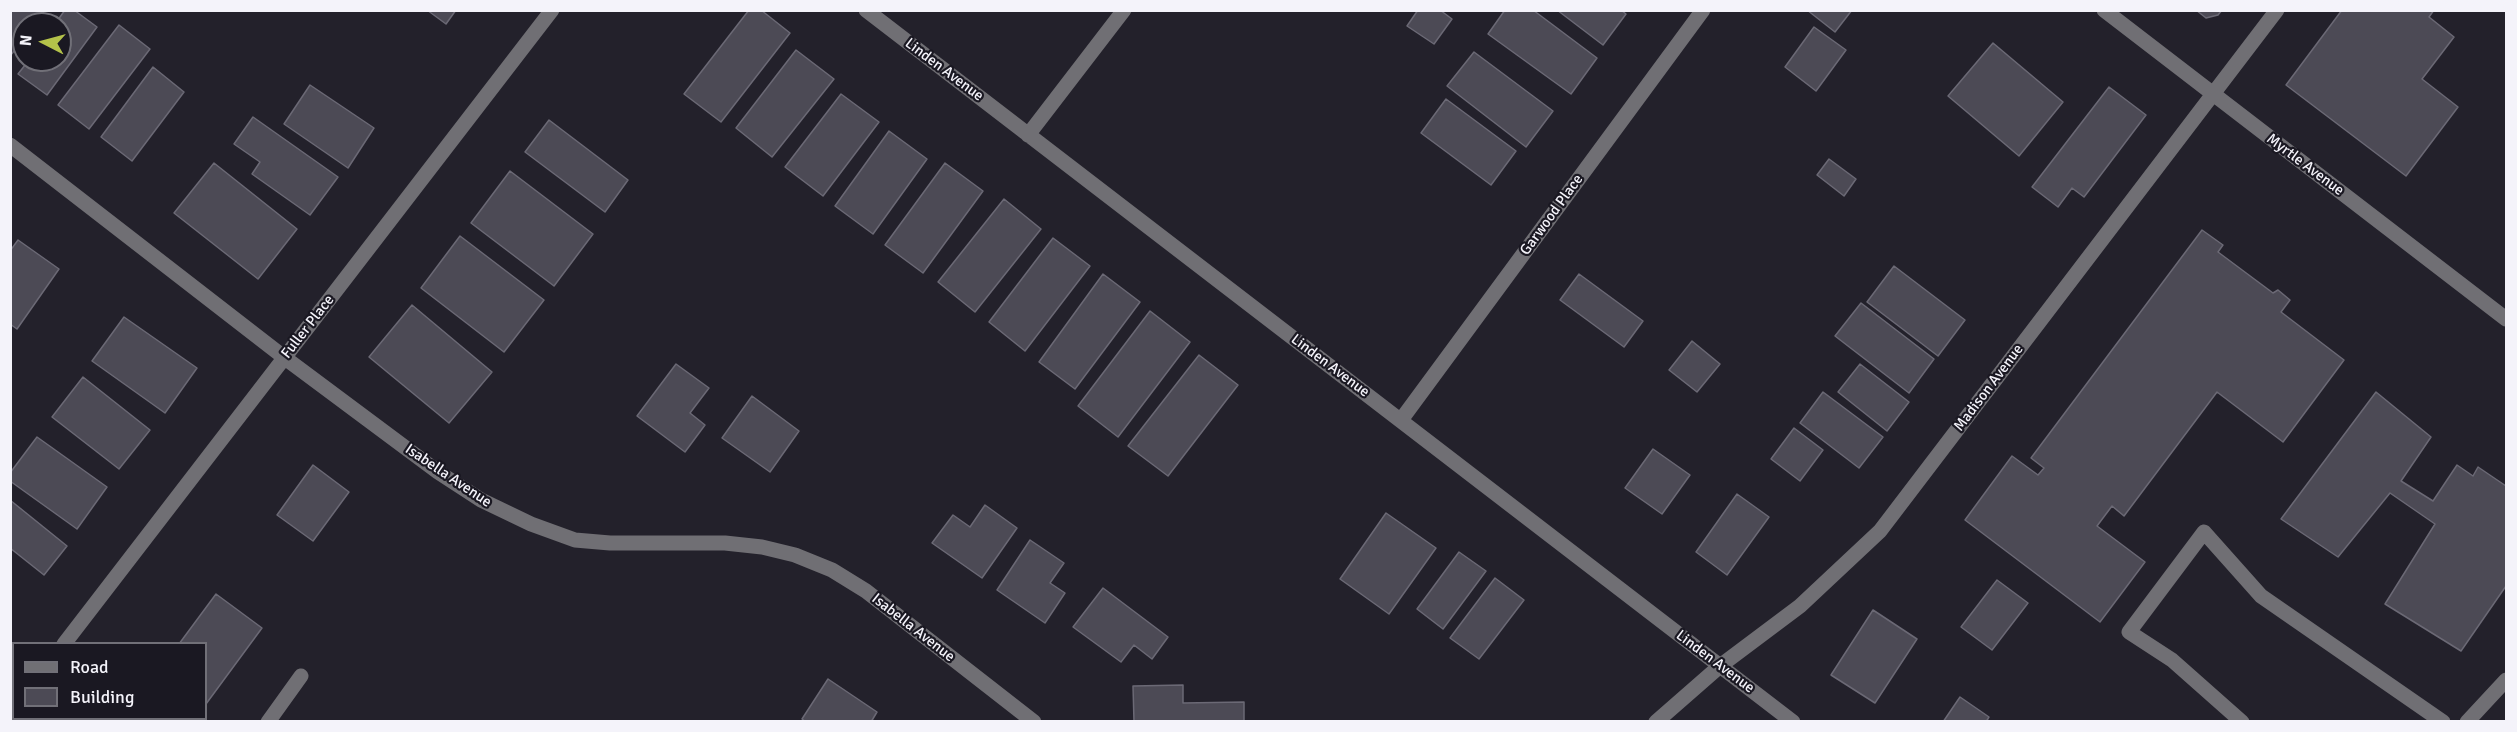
<!DOCTYPE html>
<html>
<head>
<meta charset="utf-8">
<style>
  body { margin:0 }
  #map { position:relative; width:2517px; height:732px; overflow:hidden; background:#23212b; font-family:Signika,sans-serif }
  canvas { display:block }
  .frame { position:absolute; inset:0; border:12px solid #f4f3fa; pointer-events:none }
  .legend { position:absolute; left:12px; top:642px; width:195px; height:78px; box-sizing:border-box; background:#1a1822; border:2px solid #717078; margin:0; padding:8px 10px; list-style:none; font-size:18px; color:#f4f3fa }
  .legend li { display:flex; align-items:center; gap:12px; height:30px }
  .legend b { width:30px; border:2px solid #717078 }
  .north { position:absolute; left:12px; top:12px; width:60px; height:60px; box-sizing:border-box; background:#1a1822; border:2px solid #717078; border-radius:50%; rotate:276deg; font-size:16px; font-weight:700; line-height:24px; text-align:center; color:#f4f3fa }
  .north::after { content:''; display:block; margin:auto; width:21px; height:27px; background:#b4c24a; clip-path:polygon(50% 0,100% 100%,50% 72%,0 100%) }
</style>
</head>
<body>
<div id="map">
<canvas width="2517" height="732"></canvas>
<div class="frame"></div>
<ul class="legend">
<li><b style="height:8px;background:#706f74"></b>Road</li>
<li><b style="height:16px;background:#4c4a55"></b>Building</li>
</ul>
<div class="north">N</div>
</div>
<script>
const g = document.querySelector('canvas').getContext('2d');
g.lineJoin = 'round';
function fill(path, color) { g.fillStyle = color; g.fill(path, 'evenodd'); }
function stroke(path, color, width, dash) { g.strokeStyle = color; g.lineWidth = width; g.lineCap = dash ? 'butt' : 'round'; g.setLineDash(dash || []); g.stroke(path); }
function drawText(font, color, halo, rows, align = 'center') {
  g.font = font + ' Signika,sans-serif'; g.lineWidth = 4.5; g.setLineDash([]); g.textBaseline = 'middle'; g.strokeStyle = halo; g.fillStyle = color; for (const [text, x, y, turn = 0] of rows) {
    g.save(); g.translate(x, y); g.rotate((+turn || 0) * Math.PI / 180); g.textAlign = isNaN(turn) ? turn : align; if (halo) g.strokeText(text, 0, 0); g.fillText(text, 0, 0); g.restore();
  }
}
const building = new Path2D(`
  M 10,10 L 45,10 L 35,24 L 24,24 L 24,39 L 10,56 Z
  M 65,10 L 74,10 L 97,27 L 47,95 L 18,74 L 29,60 L 60,60 L 60,24 L 55,24 Z
  M 427,10 L 456,10 L 446,24 Z
  M 749,10 L 761,10 L 790,33 L 721,122 L 684,94 Z
  M 1418,10 L 1440,10 L 1452,19 L 1434,44 L 1407,26 Z
  M 1505,10 L 1533,10 L 1597,58 L 1571,94 L 1488,34 Z
  M 1557,10 L 1621,10 L 1626,14 L 1603,45 Z
  M 1807,10 L 1852,10 L 1835,32 Z
  M 2196,10 L 2222,10 L 2218,15 L 2206,18 Z
  M 2342,10 L 2434,10 L 2429,17 L 2454,37 L 2422,79 L 2458,107 L 2406,176 L 2286,85 Z
  M 119,25 L 150,49 L 89,129 L 58,105 Z
  M 1814,27 L 1846,50 L 1816,91 L 1785,67 Z
  M 1993,43 L 2063,102 L 2019,156 L 1948,96 Z
  M 796,50 L 834,79 L 772,157 L 736,128 Z
  M 1474,52 L 1553,111 L 1526,147 L 1447,86 Z
  M 153,67 L 184,92 L 132,161 L 101,137 Z
  M 310,85 L 374,128 L 348,168 L 284,124 Z
  M 2109,87 L 2146,115 L 2084,197 L 2072,188 L 2058,207 L 2032,187 Z
  M 841,94 L 879,122 L 823,196 L 785,167 Z
  M 1446,99 L 1516,151 L 1491,185 L 1421,133 Z
  M 253,117 L 338,177 L 310,215 L 252,174 L 260,162 L 234,144 Z
  M 549,120 L 628,180 L 605,212 L 525,152 Z
  M 889,131 L 927,159 L 873,234 L 835,206 Z
  M 1829,159 L 1856,179 L 1844,196 L 1817,175 Z
  M 214,163 L 297,229 L 258,279 L 174,213 Z
  M 945,163 L 983,191 L 923,273 L 885,245 Z
  M 510,171 L 593,234 L 554,286 L 471,223 Z
  M 1004,199 L 1041,229 L 975,312 L 938,282 Z
  M 2202,230 L 2223,245 L 2218,252 L 2273,293 L 2278,290 L 2290,300 L 2281,312 L 2344,360 L 2283,442 L 2217,392 L 2124,516 L 2112,506 L 2097,526 L 2145,562 L 2100,622 L 1965,520 L 2012,456 L 2038,475 L 2044,468 L 2031,458 Z
  M 460,236 L 544,300 L 504,352 L 421,288 Z
  M 1053,238 L 1090,266 L 1025,351 L 989,322 Z
  M 18,240 L 59,269 L 17,329 L 10,324 L 10,251 Z
  M 1894,266 L 1965,320 L 1938,356 L 1867,302 Z
  M 1103,274 L 1140,302 L 1075,389 L 1039,362 Z
  M 1579,274 L 1643,321 L 1624,347 L 1560,300 Z
  M 1861,303 L 1934,359 L 1909,393 L 1835,336 Z
  M 412,305 L 492,372 L 449,423 L 369,357 Z
  M 1150,311 L 1190,342 L 1118,437 L 1078,406 Z
  M 124,317 L 197,368 L 165,413 L 92,361 Z
  M 1692,341 L 1720,364 L 1697,392 L 1669,370 Z
  M 1199,355 L 1238,385 L 1168,476 L 1128,446 Z
  M 676,364 L 709,388 L 690,413 L 705,425 L 685,452 L 637,416 Z
  M 1860,364 L 1909,402 L 1887,431 L 1838,392 Z
  M 83,377 L 150,430 L 119,469 L 52,417 Z
  M 1823,392 L 1883,437 L 1859,468 L 1800,423 Z
  M 2376,392 L 2431,437 L 2401,481 L 2433,501 L 2457,465 L 2473,476 L 2478,467 L 2506,486 L 2506,586 L 2461,651 L 2385,604 L 2435,524 L 2390,493 L 2338,557 L 2281,519 Z
  M 752,396 L 799,431 L 770,472 L 722,438 Z
  M 1794,428 L 1823,450 L 1800,481 L 1771,459 Z
  M 37,437 L 107,487 L 77,529 L 10,481 L 10,473 Z
  M 1653,449 L 1690,475 L 1662,514 L 1625,488 Z
  M 313,465 L 349,492 L 313,541 L 277,515 Z
  M 1737,494 L 1769,517 L 1727,575 L 1696,552 Z
  M 10,500 L 67,546 L 44,575 L 10,548 Z
  M 985,505 L 1017,528 L 982,578 L 932,543 L 953,515 L 970,527 Z
  M 1386,513 L 1436,548 L 1389,614 L 1340,579 Z
  M 1030,540 L 1064,563 L 1050,583 L 1065,593 L 1045,623 L 997,590 Z
  M 1459,552 L 1486,571 L 1443,629 L 1417,609 Z
  M 1495,578 L 1524,600 L 1479,659 L 1450,638 Z
  M 1997,580 L 2028,603 L 1992,650 L 1961,627 Z
  M 1103,588 L 1168,637 L 1152,659 L 1134,645 L 1121,662 L 1073,627 Z
  M 216,594 L 262,628 L 206,704 L 206,644 L 179,644 Z
  M 1873,610 L 1917,639 L 1875,703 L 1831,675 Z
  M 828,679 L 877,712 L 871,722 L 806,722 L 802,719 Z
  M 1183,685 L 1183,703 L 1244,702 L 1244,722 L 1134,722 L 1133,686 Z
  M 1960,697 L 1989,717 L 1986,722 L 1943,722 Z
  M 124,718 L 195,718 L 193,722 L 121,722 Z`);
fill(building, '#4c4a55');
stroke(building, '#6b6975', 1.5);
stroke(new Path2D(`
  M 268,722 L 301,676
  M 2242,722 L 2172,660 L 2129,632 L 2204,532 L 2261,596 L 2443,722
  M 2467,722 L 2506,680`), '#706f74', 15);
stroke(new Path2D(`
  M 866,10 L 1793,722
  M 1028,135 L 1124,10
  M 10,145 L 285,358 L 438,472 L 481,500 L 531,524 L 575,540 L 610,543 L 725,543 L 762,547 L 795,555 L 832,570 L 866,591 L 1034,722
  M 1401,420 L 1703,10
  M 64,644 L 552,10
  M 10,713 L 14,709`), '#706f74', 15);
stroke(new Path2D(`
  M 2104,10 L 2506,319
  M 1656,722 L 1720,666 L 1800,606 L 1880,531 L 2277,10`), '#706f74', 15);
drawText('15px', '#f4f3fa', '#1a1822', [
  ["Linden Avenue",944,70,37],
  ["Myrtle Avenue",2305,165,37],
  ["Garwood Place",1552,215,-54],
  ["Fuller Place",308,327,-52],
  ["Linden Avenue",1330,366,37],
  ["Madison Avenue",1989,388,-53],
  ["Isabella Avenue",448,476,34],
  ["Isabella Avenue",913,628,38],
  ["Linden Avenue",1715,662,37]
]);
</script>
</body>
</html>
